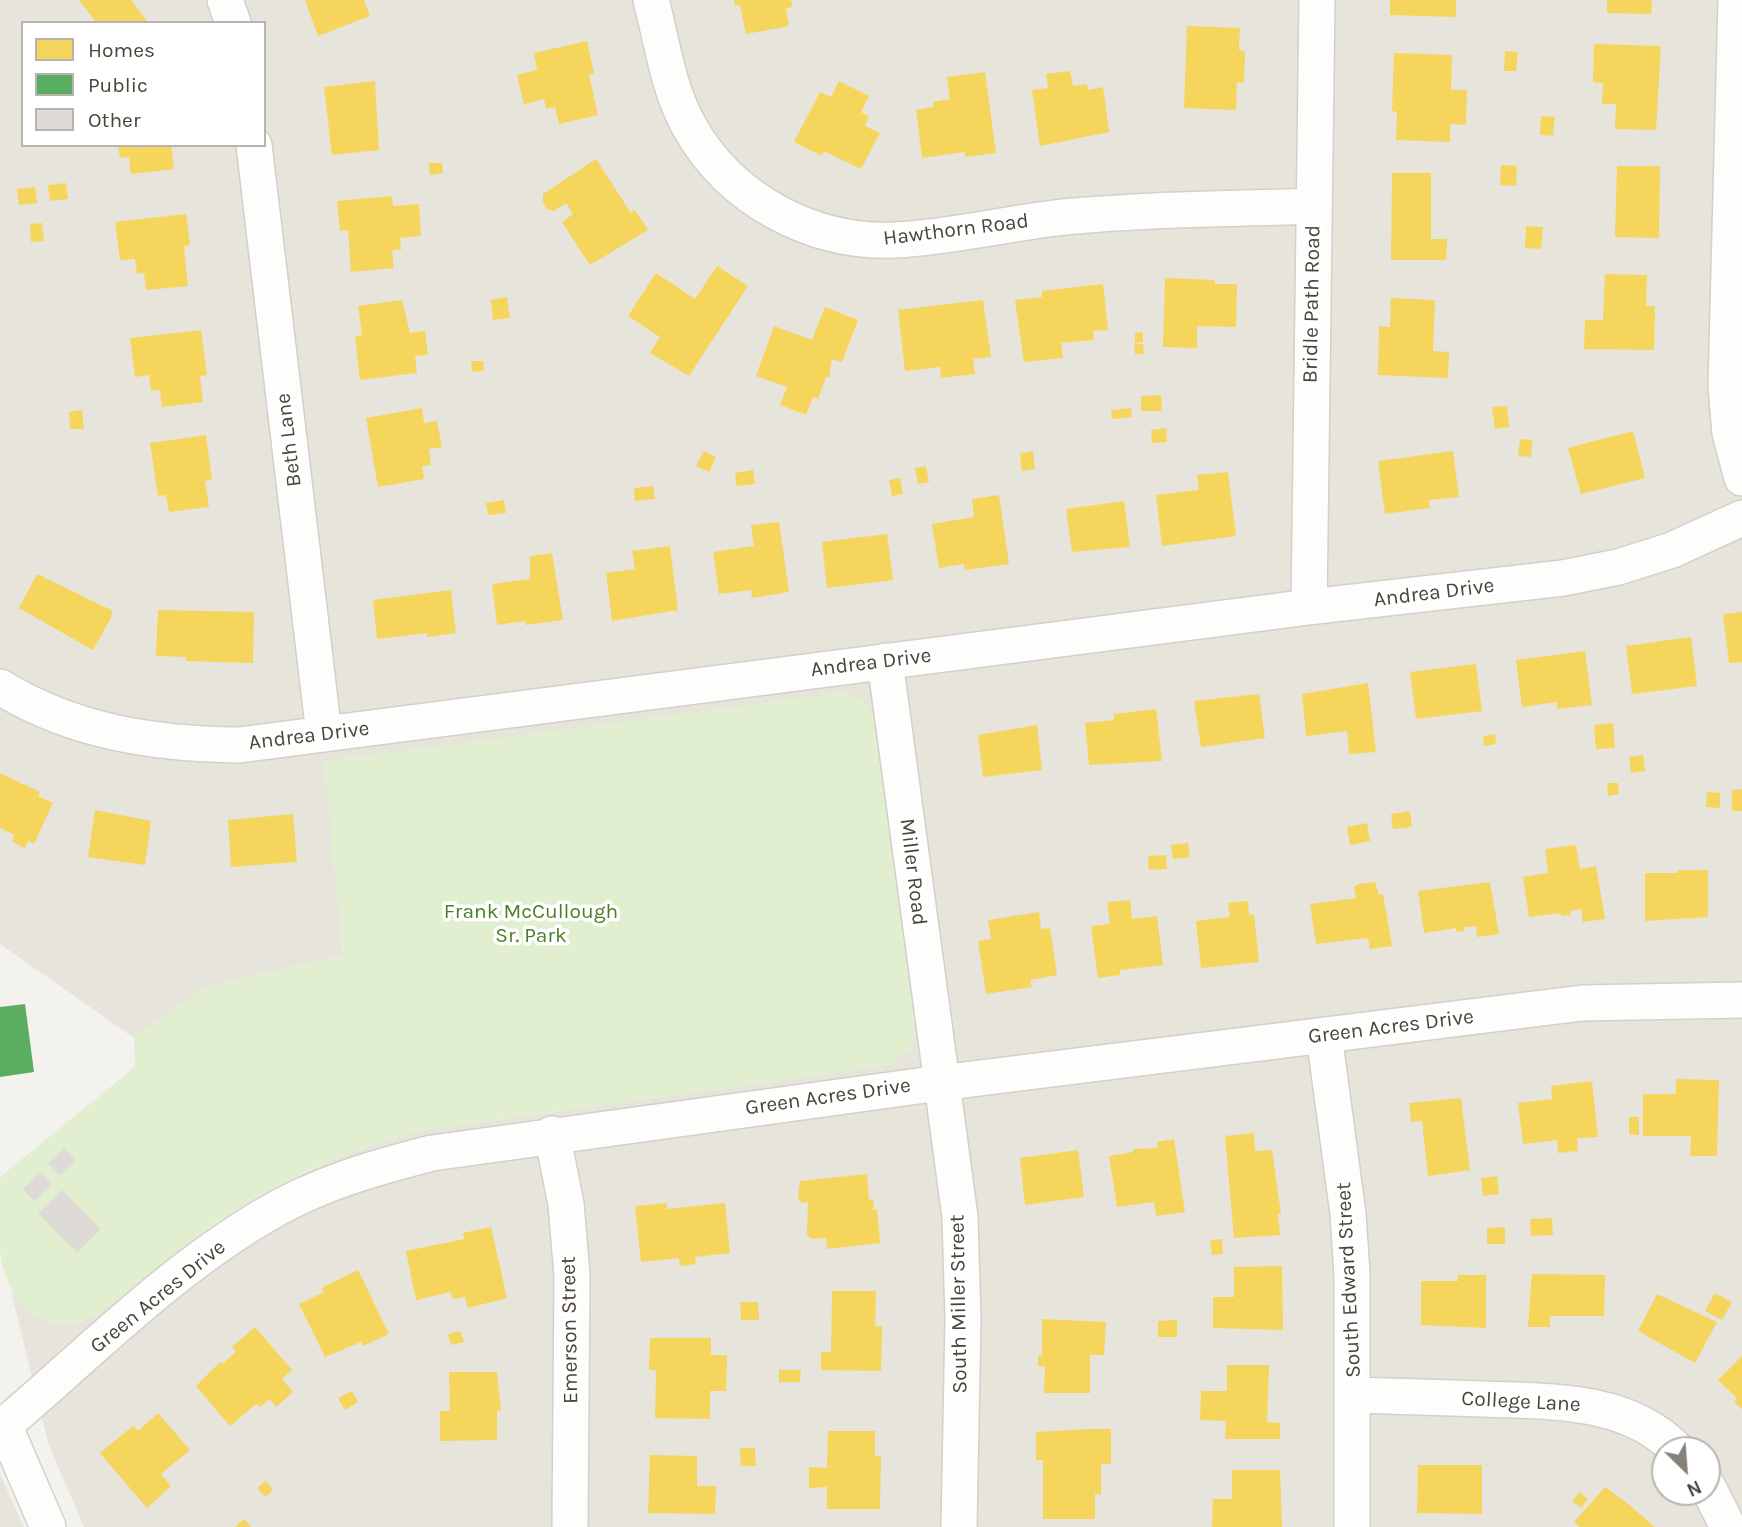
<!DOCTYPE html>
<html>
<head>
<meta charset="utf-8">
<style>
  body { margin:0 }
  #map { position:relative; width:1742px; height:1527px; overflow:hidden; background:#f4f2ee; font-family:Karla,sans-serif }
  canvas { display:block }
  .legend { position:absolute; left:21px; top:21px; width:245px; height:126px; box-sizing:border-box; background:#fff; border:2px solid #b7b4b0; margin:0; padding:9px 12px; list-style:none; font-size:21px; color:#4b4439 }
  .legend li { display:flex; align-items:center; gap:14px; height:35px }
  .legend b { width:35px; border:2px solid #b7b4b0 }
  .north { position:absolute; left:1651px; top:1436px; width:70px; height:70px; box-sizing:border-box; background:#fff; border:2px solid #b7b4b0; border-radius:50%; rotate:155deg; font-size:19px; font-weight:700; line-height:28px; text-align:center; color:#4b4439 }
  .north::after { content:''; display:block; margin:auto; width:24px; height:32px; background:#868178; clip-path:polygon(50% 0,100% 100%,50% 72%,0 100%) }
</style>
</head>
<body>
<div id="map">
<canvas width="1742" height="1527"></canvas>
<ul class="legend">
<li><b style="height:19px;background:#f6d55c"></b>Homes</li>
<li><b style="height:19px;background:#5aae61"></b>Public</li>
<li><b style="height:19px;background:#dedbd6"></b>Other</li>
</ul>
<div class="north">N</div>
</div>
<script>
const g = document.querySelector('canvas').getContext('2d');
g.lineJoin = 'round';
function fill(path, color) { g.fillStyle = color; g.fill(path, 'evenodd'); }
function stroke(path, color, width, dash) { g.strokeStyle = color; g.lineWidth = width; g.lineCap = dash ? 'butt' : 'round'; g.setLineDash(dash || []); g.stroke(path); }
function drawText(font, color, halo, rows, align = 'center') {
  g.font = font + ' Karla,sans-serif'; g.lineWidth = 7; g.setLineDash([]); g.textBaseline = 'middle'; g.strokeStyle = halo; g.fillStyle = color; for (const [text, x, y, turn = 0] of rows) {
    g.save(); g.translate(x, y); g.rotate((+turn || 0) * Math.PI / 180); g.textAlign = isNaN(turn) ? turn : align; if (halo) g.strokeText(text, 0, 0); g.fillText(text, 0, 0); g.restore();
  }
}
fill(new Path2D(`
  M 0,0 L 1742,0 L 1742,1527 L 84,1527 L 49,1446 L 11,1291 L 31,1313 L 198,1236 L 254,1199 L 309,1171 L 363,1146 L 426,1130 L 890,1065 L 913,1046 L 914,1005 L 876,721 L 325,761 L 343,955 L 203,988 L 134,1038 L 0,944 ZM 23,23 L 264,23 L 264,145 L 23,145 ZM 1665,1450 L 1707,1450 L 1707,1492 L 1665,1492 Z
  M 0,1474 L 24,1527 L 0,1527 Z`), '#e7e4dc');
fill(new Path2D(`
  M 846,692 L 862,699 L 876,720 L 914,1005 L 913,1046 L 890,1065 L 426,1130 C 365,1146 307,1167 253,1200 C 234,1211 213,1224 195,1238 C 155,1270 94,1345 39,1318 C 15,1305 4,1277 0,1252 C 0,1228 0,1201 0,1177 L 135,1067 L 134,1038 L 203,988 L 343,955 L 324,761 Z`), '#e1eecf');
fill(new Path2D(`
  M 79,0 L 131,0 L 149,23 L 97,23 Z
  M 305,0 L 364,0 L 370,16 L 318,36 Z
  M 734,0 L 791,0 L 792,7 L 786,8 L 789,26 L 746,34 L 740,5 L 735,6 Z
  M 1390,0 L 1456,0 L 1456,17 L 1390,15 Z
  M 1607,0 L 1652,0 L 1651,14 L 1607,13 Z
  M 1187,26 L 1240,28 L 1239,50 L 1245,51 L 1244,83 L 1237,82 L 1236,110 L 1184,108 Z
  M 587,41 L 594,73 L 589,75 L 598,115 L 559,124 L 555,107 L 546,109 L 544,99 L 524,104 L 517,75 L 537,70 L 534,53 Z
  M 1594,44 L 1661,46 L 1656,130 L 1615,129 L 1616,104 L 1602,104 L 1603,83 L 1593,82 Z
  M 1505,51 L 1518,52 L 1516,71 L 1504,71 Z
  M 1394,53 L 1452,55 L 1451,90 L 1467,90 L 1466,125 L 1450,124 L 1450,142 L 1396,140 L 1397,112 L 1392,111 Z
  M 1070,71 L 1073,86 L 1087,84 L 1088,90 L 1103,87 L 1109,132 L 1040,146 L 1032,90 L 1048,88 L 1046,74 Z
  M 985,72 L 996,153 L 965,157 L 965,152 L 922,158 L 916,110 L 933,107 L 933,102 L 950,99 L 947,77 Z
  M 375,81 L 379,150 L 332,155 L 324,87 Z
  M 839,81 L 869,96 L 861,112 L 869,117 L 865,126 L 880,133 L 861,169 L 824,151 L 822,156 L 794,142 L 820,92 L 831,97 Z
  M 1541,116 L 1555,117 L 1553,136 L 1540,135 Z
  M 118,145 L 171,145 L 174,169 L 131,174 L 129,157 L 120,158 Z
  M 596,159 L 631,213 L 635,210 L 648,230 L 590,265 L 562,222 L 573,214 L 566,203 L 554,211 L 547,209 L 543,202 L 543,194 Z
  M 429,163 L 442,163 L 443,173 L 430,175 Z
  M 1501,165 L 1517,166 L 1516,186 L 1500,185 Z
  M 1617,166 L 1660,166 L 1659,238 L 1615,237 Z
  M 1392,173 L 1431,173 L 1431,239 L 1447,239 L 1446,260 L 1391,260 Z
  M 66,183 L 68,199 L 50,201 L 48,185 Z
  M 35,187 L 37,203 L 19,205 L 17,189 Z
  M 392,196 L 393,206 L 419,204 L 421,236 L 400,238 L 401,250 L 392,250 L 394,268 L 351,272 L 348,230 L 340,231 L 337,201 Z
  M 186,214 L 190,245 L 184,246 L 188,286 L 146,290 L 144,273 L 137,274 L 135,259 L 120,260 L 115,222 Z
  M 42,223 L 44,241 L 31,242 L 30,224 Z
  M 1526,226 L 1543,227 L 1541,249 L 1525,248 Z
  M 717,266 L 748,286 L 689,376 L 650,353 L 660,337 L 628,316 L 656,273 L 695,299 Z
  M 1605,274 L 1647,275 L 1646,306 L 1655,306 L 1654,350 L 1584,349 L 1585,320 L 1603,320 Z
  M 1165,278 L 1215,280 L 1215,284 L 1237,284 L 1236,327 L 1197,326 L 1197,348 L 1163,347 Z
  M 1103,284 L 1108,330 L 1093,331 L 1094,340 L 1061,343 L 1063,358 L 1024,362 L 1015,300 L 1042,297 L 1042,291 Z
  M 507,297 L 510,318 L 493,320 L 491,300 Z
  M 1391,298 L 1435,300 L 1433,351 L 1449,352 L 1448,378 L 1378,375 L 1379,326 L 1390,327 Z
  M 402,300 L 410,333 L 425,331 L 428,355 L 415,356 L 417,373 L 360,380 L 355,336 L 362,335 L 358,306 Z
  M 983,300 L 991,357 L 973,359 L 975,374 L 941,378 L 940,367 L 905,371 L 898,310 Z
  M 825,307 L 858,320 L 842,362 L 832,359 L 829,378 L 826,377 L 818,399 L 813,397 L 806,415 L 780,405 L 787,387 L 756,376 L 774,326 L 812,340 Z
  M 201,330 L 207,375 L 200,376 L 203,402 L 162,407 L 160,390 L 151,391 L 149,375 L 135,377 L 130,338 Z
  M 1143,332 L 1143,342 L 1135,343 L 1135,333 Z
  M 1134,344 L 1143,344 L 1144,354 L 1135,354 Z
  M 471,361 L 483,361 L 484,371 L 472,372 Z
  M 1161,395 L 1162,411 L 1141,411 L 1141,396 Z
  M 1507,406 L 1509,427 L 1495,429 L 1492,407 Z
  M 422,408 L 424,423 L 437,421 L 442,447 L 429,449 L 431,465 L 422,466 L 424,479 L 378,487 L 366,418 Z
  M 1131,408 L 1132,417 L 1112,419 L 1111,410 Z
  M 82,410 L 84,429 L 70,429 L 69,412 Z
  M 1166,428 L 1167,442 L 1152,443 L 1151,430 Z
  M 1633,431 L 1645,478 L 1581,494 L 1568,448 Z
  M 206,435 L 212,480 L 205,481 L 209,507 L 169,512 L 166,495 L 158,496 L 150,443 Z
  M 1520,439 L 1532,440 L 1531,457 L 1518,456 Z
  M 704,451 L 716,457 L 709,472 L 696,466 Z
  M 1033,451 L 1035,469 L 1022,471 L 1020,453 Z
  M 1453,451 L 1459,497 L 1429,500 L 1430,508 L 1385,514 L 1378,461 Z
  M 926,466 L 929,482 L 918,484 L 915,468 Z
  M 753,470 L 755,484 L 736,486 L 735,473 Z
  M 1228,472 L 1236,536 L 1162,546 L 1156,495 L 1199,490 L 1197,475 Z
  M 900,478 L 903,494 L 892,496 L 889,480 Z
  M 653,486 L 655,499 L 635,501 L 634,488 Z
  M 999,495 L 1009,564 L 965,570 L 964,564 L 939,568 L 932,524 L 974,517 L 972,499 Z
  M 504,500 L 506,513 L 488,515 L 486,503 Z
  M 1124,501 L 1130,547 L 1072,552 L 1066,509 Z
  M 779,522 L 789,592 L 752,598 L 751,590 L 719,594 L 713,552 L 754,546 L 751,525 Z
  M 887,534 L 893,580 L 827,588 L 822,542 Z
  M 670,546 L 678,610 L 612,621 L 606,573 L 635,569 L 632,551 Z
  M 552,553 L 563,620 L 526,625 L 525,621 L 497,625 L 492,584 L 530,579 L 530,556 Z
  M 37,574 L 111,610 L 113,614 L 93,650 L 19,608 Z
  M 451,590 L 456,633 L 427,637 L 427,633 L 377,639 L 373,600 Z
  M 158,610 L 254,612 L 253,663 L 186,661 L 186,657 L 156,656 Z
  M 1742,612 L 1742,662 L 1729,663 L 1723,614 Z
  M 1691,637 L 1697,686 L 1632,694 L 1626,646 Z
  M 1585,651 L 1592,705 L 1557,709 L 1557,702 L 1522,707 L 1516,660 Z
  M 1476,664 L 1482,711 L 1416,719 L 1410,672 Z
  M 1368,683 L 1376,752 L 1349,754 L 1347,731 L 1306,736 L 1302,694 Z
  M 1259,694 L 1265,738 L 1201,747 L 1194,701 Z
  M 1156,709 L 1162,761 L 1089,765 L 1085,723 L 1114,720 L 1114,714 Z
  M 1613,723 L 1615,748 L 1596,749 L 1594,725 Z
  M 1037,725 L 1042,770 L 983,777 L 978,735 Z
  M 1495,734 L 1496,744 L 1484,746 L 1483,736 Z
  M 1643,755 L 1645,771 L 1631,773 L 1629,757 Z
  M 0,773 L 40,792 L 38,796 L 53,803 L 34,844 L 28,841 L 25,848 L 12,842 L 15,835 L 0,828 Z
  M 1607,783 L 1618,783 L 1619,794 L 1608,796 Z
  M 1742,789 L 1742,811 L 1732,811 L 1732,790 Z
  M 1707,792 L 1720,793 L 1720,808 L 1706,807 Z
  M 95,810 L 151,821 L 145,865 L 88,857 Z
  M 1410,811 L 1412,827 L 1393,829 L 1391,814 Z
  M 293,814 L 297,862 L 231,867 L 228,820 Z
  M 1367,823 L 1370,841 L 1350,845 L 1347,827 Z
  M 1188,843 L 1190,857 L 1173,859 L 1171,845 Z
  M 1576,845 L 1580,869 L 1596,866 L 1605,919 L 1583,922 L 1581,909 L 1570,911 L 1571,915 L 1561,916 L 1561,913 L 1529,917 L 1523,877 L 1548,873 L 1545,849 Z
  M 1166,855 L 1167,869 L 1149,870 L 1148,856 Z
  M 1678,870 L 1708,870 L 1708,917 L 1645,921 L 1645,873 L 1678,873 Z
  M 1375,882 L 1379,895 L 1383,894 L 1392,946 L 1370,949 L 1368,938 L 1316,944 L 1310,904 L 1356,898 L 1354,887 L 1358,884 Z
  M 1490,882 L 1499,934 L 1477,937 L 1476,926 L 1464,927 L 1464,931 L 1456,932 L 1456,928 L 1424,933 L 1418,891 Z
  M 1130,900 L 1132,919 L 1157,916 L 1163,965 L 1120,970 L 1120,975 L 1098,978 L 1091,926 L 1110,924 L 1107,902 Z
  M 1248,901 L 1249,915 L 1254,914 L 1259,962 L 1201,968 L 1196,921 L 1230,917 L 1228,903 Z
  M 1039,912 L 1041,929 L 1050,928 L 1057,975 L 1030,980 L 1032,987 L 986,994 L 978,941 L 991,939 L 988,920 Z
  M 1676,1079 L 1719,1080 L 1717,1156 L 1690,1156 L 1691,1136 L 1643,1136 L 1643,1094 L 1676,1094 Z
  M 1592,1081 L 1598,1137 L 1577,1138 L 1578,1151 L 1558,1153 L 1557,1140 L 1523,1144 L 1518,1103 L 1552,1099 L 1551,1086 Z
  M 1461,1098 L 1470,1170 L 1428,1176 L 1422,1121 L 1411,1122 L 1409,1103 Z
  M 1629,1117 L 1639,1117 L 1639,1135 L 1629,1134 Z
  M 1254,1133 L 1255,1151 L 1272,1150 L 1281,1214 L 1278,1214 L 1280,1235 L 1234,1238 L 1225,1136 Z
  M 1174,1139 L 1185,1212 L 1156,1216 L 1154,1202 L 1117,1207 L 1109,1156 L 1133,1152 L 1133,1149 L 1158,1148 L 1157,1142 Z
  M 1078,1150 L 1084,1197 L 1025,1205 L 1020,1158 Z
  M 867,1174 L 869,1200 L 873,1199 L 874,1208 L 871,1210 L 877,1209 L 880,1243 L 827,1249 L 826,1238 L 812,1239 L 807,1235 L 808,1202 L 802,1203 L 798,1198 L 800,1181 Z
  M 1497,1176 L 1499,1194 L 1483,1196 L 1481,1178 Z
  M 667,1203 L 667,1209 L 725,1203 L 730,1253 L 695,1257 L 696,1264 L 680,1266 L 679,1258 L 641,1262 L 635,1206 Z
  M 1552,1218 L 1553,1235 L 1531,1236 L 1530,1219 Z
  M 491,1227 L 507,1298 L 468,1308 L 465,1297 L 452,1299 L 451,1292 L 416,1300 L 406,1251 L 464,1239 L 463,1233 Z
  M 1505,1227 L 1505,1244 L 1487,1244 L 1487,1228 Z
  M 1222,1239 L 1223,1254 L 1212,1255 L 1210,1240 Z
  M 1282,1266 L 1283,1330 L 1213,1328 L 1213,1297 L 1234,1297 L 1234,1267 Z
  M 358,1270 L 389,1334 L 363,1346 L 361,1342 L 325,1357 L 299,1304 L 324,1292 L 321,1288 Z
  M 1532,1274 L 1605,1275 L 1604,1316 L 1550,1316 L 1550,1327 L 1528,1327 Z
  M 1458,1275 L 1486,1275 L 1486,1328 L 1421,1325 L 1421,1281 L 1458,1281 Z
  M 832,1291 L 876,1291 L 875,1326 L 882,1326 L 881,1371 L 821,1370 L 821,1352 L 831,1352 Z
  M 1715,1293 L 1732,1302 L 1722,1320 L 1705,1311 Z
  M 1657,1294 L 1717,1322 L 1695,1363 L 1638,1331 Z
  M 740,1302 L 758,1302 L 759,1320 L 741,1320 Z
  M 1042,1319 L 1106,1322 L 1104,1355 L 1090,1355 L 1090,1393 L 1044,1393 L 1045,1366 L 1038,1366 L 1038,1356 L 1042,1355 Z
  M 1177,1320 L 1177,1337 L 1158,1337 L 1158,1321 Z
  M 255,1327 L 292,1370 L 282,1379 L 293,1392 L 276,1407 L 270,1399 L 260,1407 L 256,1404 L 230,1426 L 196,1386 L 220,1362 L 222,1364 L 236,1352 L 232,1347 Z
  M 460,1331 L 464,1342 L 451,1345 L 448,1334 Z
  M 650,1338 L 711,1338 L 711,1355 L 727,1355 L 726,1391 L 710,1391 L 710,1419 L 655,1418 L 656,1370 L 649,1370 Z
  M 1742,1356 L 1742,1409 L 1734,1402 L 1737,1398 L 1718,1380 Z
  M 1227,1365 L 1269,1365 L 1267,1422 L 1280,1423 L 1280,1439 L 1225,1439 L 1226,1421 L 1200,1420 L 1201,1391 L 1227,1391 Z
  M 779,1370 L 801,1370 L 800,1382 L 779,1382 Z
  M 449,1372 L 497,1372 L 501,1411 L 497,1411 L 497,1440 L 440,1441 L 440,1411 L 450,1411 Z
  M 352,1391 L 358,1402 L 345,1410 L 338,1398 Z
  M 158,1413 L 190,1450 L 161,1474 L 171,1486 L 147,1508 L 100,1453 L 133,1426 L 138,1431 Z
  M 1089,1429 L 1111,1429 L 1111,1464 L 1101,1464 L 1101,1494 L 1095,1494 L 1095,1519 L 1043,1519 L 1043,1460 L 1036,1460 L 1036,1432 Z
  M 828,1431 L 875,1431 L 875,1456 L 881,1456 L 880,1509 L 827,1509 L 827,1487 L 809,1488 L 809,1467 L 827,1468 Z
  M 740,1448 L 755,1448 L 756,1466 L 741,1466 Z
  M 650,1455 L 697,1456 L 697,1486 L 716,1486 L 715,1514 L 648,1513 Z
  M 1418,1465 L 1482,1465 L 1482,1514 L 1417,1513 Z
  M 1232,1470 L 1280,1470 L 1282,1527 L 1212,1527 L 1213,1499 L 1232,1499 Z
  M 266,1481 L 273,1490 L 265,1497 L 257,1488 Z
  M 1605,1487 L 1627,1503 L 1655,1527 L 1580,1527 L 1574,1522 Z
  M 1580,1492 L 1588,1499 L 1581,1508 L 1572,1501 Z
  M 244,1519 L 251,1527 L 235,1527 Z`), '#f6d55c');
fill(new Path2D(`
  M 25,1004 L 34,1072 L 0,1077 L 0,1007 Z`), '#5aae61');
fill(new Path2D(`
  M 64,1148 L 76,1161 L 60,1175 L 48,1163 Z
  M 41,1172 L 52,1185 L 34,1201 L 23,1189 Z
  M 62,1190 L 101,1229 L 77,1253 L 38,1213 Z`), '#dedbd6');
const minor = new Path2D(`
  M 225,0 L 233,23
  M 651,0 C 662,42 668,88 689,126 C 730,200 813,244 896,240 C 952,237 1008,223 1064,217 C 1146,209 1230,209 1313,206
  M 1736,0 L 1726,387 L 1730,433 L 1742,478
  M 254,145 L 324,734
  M 1309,607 L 1317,0
  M 885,661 L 960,1217 L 963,1319 L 959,1527
  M 0,687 C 73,732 154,744 239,745 L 1309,607 L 1563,578 L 1618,567 L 1672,550 L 1742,518
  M 1324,1035 L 1348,1214 L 1352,1274 L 1352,1527
  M 552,1134 L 566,1204 L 572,1275 L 570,1527
  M 1354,1395 C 1397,1396 1440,1398 1484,1399 C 1550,1402 1627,1398 1677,1450
  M 4,1425 L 48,1527
  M 0,1429 C 85,1357 166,1274 262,1217 C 314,1185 373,1168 432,1153 L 940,1083 L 1582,1003 L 1742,1000
  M 1707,1485 L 1728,1527`);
stroke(minor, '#d2d0cb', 38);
stroke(minor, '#fdfdfc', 35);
drawText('21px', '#4b4439', '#fff', [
  ["Hawthorn Road",956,230,-7],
  ["Bridle Path Road",1312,304,-89],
  ["Beth Lane",289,440,-97],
  ["Andrea Drive",1434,593,-7],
  ["Andrea Drive",871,663,-7],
  ["Andrea Drive",309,736,-7],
  ["Miller Road",913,872,83],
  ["Green Acres Drive",1391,1027,-7],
  ["Green Acres Drive",828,1097,-8],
  ["South Edward Street",1349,1280,-93],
  ["Green Acres Drive",158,1297,-39],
  ["South Miller Street",959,1304,-91],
  ["Emerson Street",570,1330,-91],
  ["College Lane",1521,1402,3]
]);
drawText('21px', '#4a7f2a', '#fff', [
  ["Frank McCullough",531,912],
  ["Sr. Park",531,936]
]);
</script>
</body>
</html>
